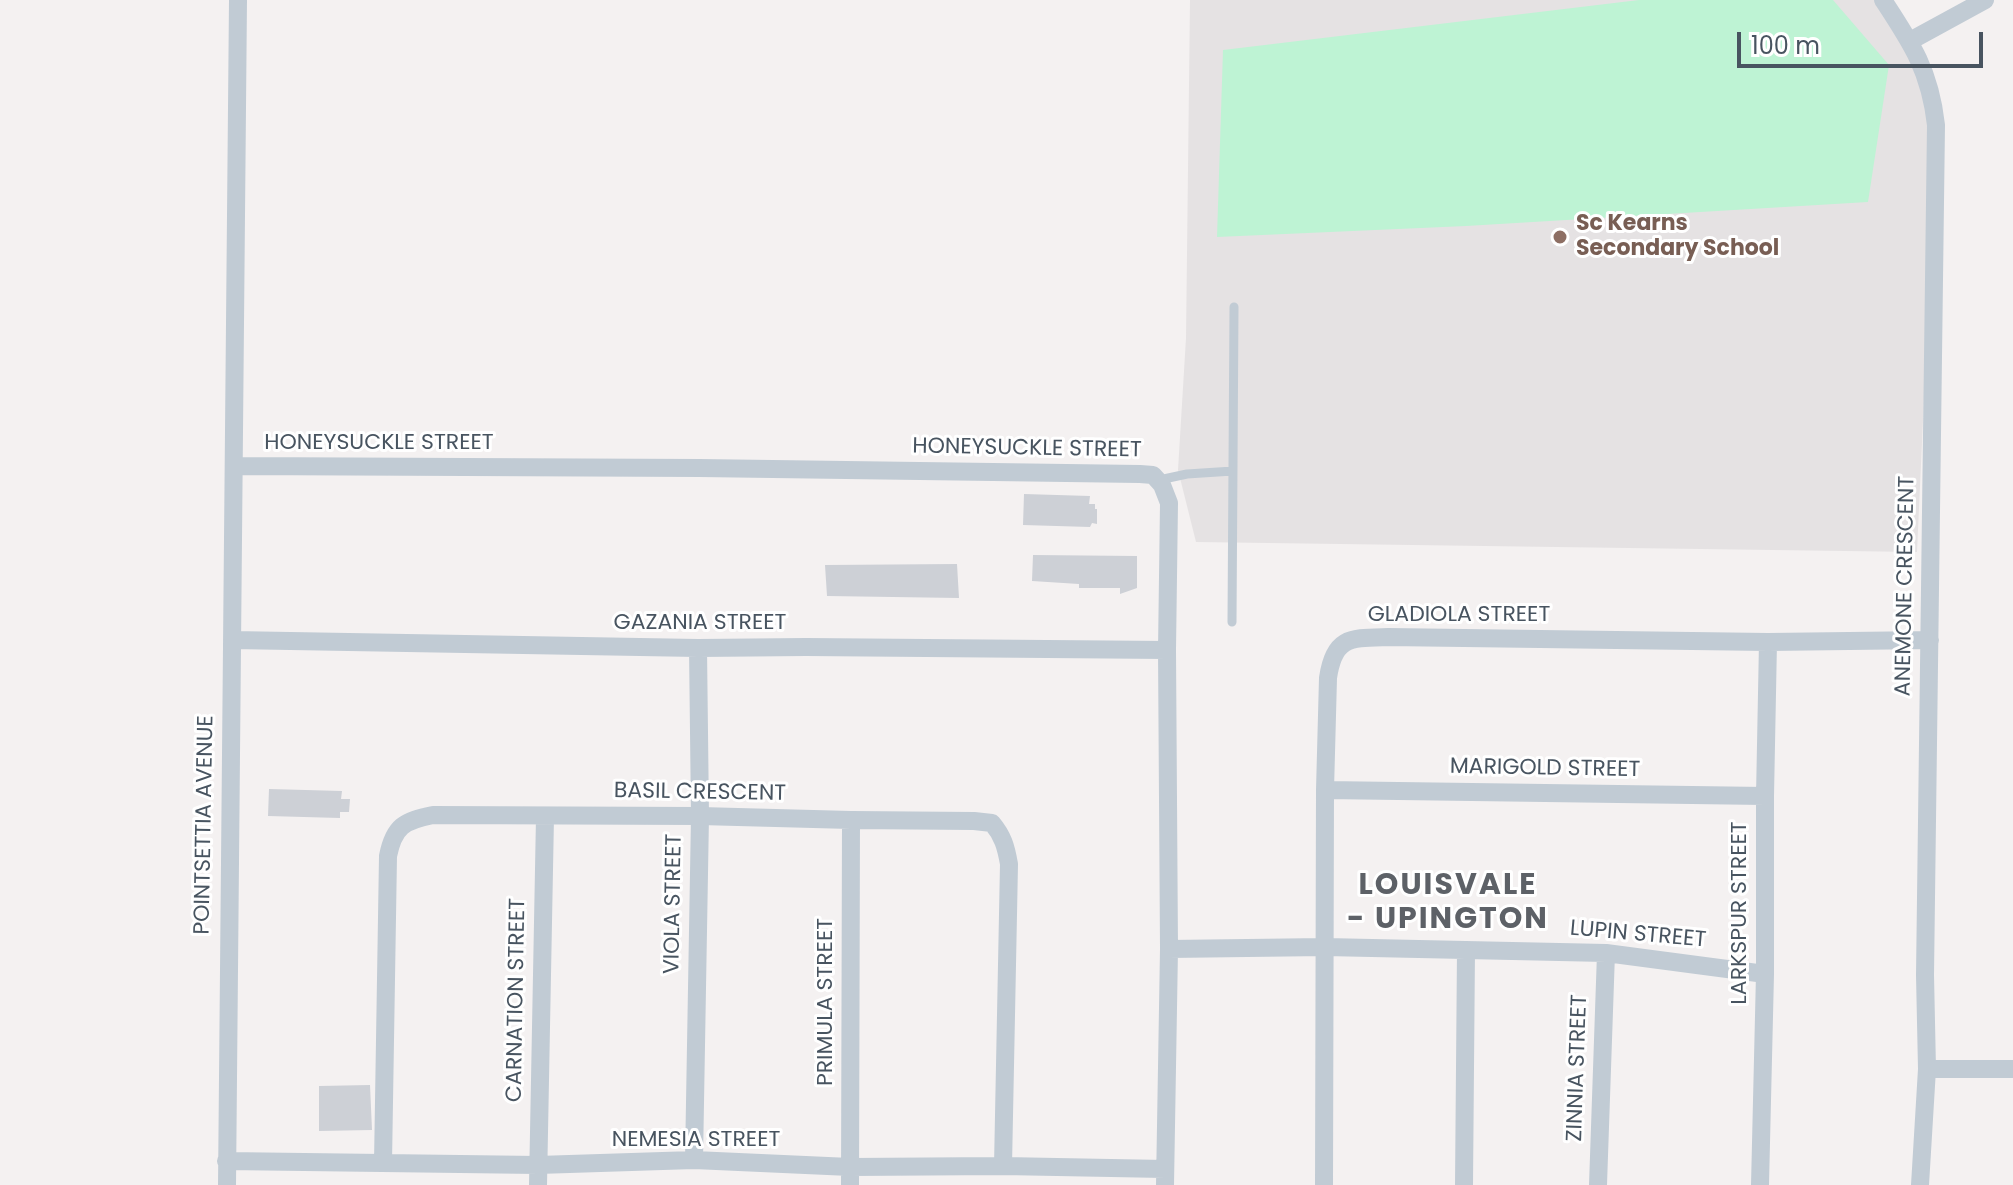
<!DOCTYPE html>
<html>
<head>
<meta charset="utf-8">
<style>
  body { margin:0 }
  #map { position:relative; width:2013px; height:1185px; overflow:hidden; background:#f4f1f1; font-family:Poppins,sans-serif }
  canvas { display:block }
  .scale { position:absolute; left:1737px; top:32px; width:246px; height:36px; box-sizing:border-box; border:4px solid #485460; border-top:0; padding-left:10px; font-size:24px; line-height:28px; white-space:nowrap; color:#485460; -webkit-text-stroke:6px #fff; paint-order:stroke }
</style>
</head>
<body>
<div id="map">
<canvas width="2013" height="1185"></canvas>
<div class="scale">100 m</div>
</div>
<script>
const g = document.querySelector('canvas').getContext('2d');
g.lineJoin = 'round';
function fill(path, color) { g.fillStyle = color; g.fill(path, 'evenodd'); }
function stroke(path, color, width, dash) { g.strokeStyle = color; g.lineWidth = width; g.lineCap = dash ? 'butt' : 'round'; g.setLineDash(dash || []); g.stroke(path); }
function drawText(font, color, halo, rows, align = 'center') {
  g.font = font + ' Poppins,sans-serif'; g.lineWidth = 6; g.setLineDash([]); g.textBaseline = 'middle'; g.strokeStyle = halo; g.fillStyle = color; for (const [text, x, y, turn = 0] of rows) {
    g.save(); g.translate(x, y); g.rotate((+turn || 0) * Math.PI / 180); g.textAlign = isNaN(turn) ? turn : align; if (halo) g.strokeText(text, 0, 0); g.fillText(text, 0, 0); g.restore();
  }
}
fill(new Path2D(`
  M 1190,0 L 1887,0 L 1913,40 L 1936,136 L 1917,552 L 1196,542 L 1178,470 L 1186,338 Z`), '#e5e2e3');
fill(new Path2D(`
  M 1639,0 L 1833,0 L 1889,65 L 1868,202 L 1466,226 L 1217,237 L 1223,50 Z`), '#bef3d4');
fill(new Path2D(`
  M 1024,494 L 1090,496 L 1089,504 L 1095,504 L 1095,509 L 1097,509 L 1097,524 L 1092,523 L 1090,527 L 1023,525 Z
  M 1033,555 L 1137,556 L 1137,588 L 1120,594 L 1120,588 L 1079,588 L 1079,584 L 1032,581 Z
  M 957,564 L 959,598 L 827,596 L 825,565 Z
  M 269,789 L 342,791 L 341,799 L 350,799 L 349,812 L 340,812 L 340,818 L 268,816 Z
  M 370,1085 L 372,1130 L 319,1131 L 319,1086 Z`), '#cdd0d6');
stroke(new Path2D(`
  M 1159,480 L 1187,474 L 1233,471
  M 1232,622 L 1234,307`), '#c1cbd4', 9);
stroke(new Path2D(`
  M 1883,0 C 1912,44 1930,71 1936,125 L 1925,975 L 1927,1069 L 1920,1185
  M 1910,41 L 1985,0
  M 234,466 L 699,468 L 1140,474 L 1153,475 L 1162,485 L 1169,503 L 1167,650 L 1169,949 L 1165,1185
  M 232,640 L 698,648 L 806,647 L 1167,650
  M 1325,790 L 1765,796
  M 1169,949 L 1325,947 L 1606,953 L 1765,974
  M 1927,1069 L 2013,1069
  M 694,1160 L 700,816 L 698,648
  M 226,1161 L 538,1165 L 694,1160 L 850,1167 L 1003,1166 L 1165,1169
  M 383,1163 L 388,856 C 394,826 404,821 433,815 L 700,816 L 851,820 L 974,821 L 992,823 C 1003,836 1006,847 1009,864 L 1003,1166
  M 227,1185 L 238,0
  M 538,1185 L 545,817
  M 850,1185 L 851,820
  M 1324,1185 L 1325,790 L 1328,678 C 1334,636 1351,638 1388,637 L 1768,642 L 1930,640
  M 1464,1185 L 1466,950
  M 1598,1185 L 1606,953
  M 1760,1185 L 1765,974 L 1765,796 L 1768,642`), '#c1cbd4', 18);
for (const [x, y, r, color] of [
  [1560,237,8,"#8d6e63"]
]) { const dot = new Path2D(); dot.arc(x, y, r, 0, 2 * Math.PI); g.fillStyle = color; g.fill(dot); stroke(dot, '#fff', 3); }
drawText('bold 22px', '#785e54', '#fff', [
  ["Sc Kearns",1576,224],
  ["Secondary School",1576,249]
], 'left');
drawText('22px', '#485460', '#fff', [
  ["HONEYSUCKLE STREET",379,443],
  ["HONEYSUCKLE STREET",1027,449,1],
  ["ANEMONE CRESCENT",1906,586,-89],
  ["GLADIOLA STREET",1459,615],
  ["GAZANIA STREET",700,623],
  ["MARIGOLD STREET",1545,769,1],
  ["BASIL CRESCENT",700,793,1],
  ["POINTSETTIA AVENUE",205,825,-89],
  ["VIOLA STREET",674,904,-89],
  ["LARKSPUR STREET",1740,913,-90],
  ["LUPIN STREET",1638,935,5],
  ["CARNATION STREET",517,1000,-89],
  ["PRIMULA STREET",826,1002,-90],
  ["ZINNIA STREET",1578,1068,-88],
  ["NEMESIA STREET",696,1140]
]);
g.letterSpacing = '2px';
drawText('bold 30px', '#5d6167', '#fff', [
  ["LOUISVALE",1448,886],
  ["- UPINGTON",1448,920]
]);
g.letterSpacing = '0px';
</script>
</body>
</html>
